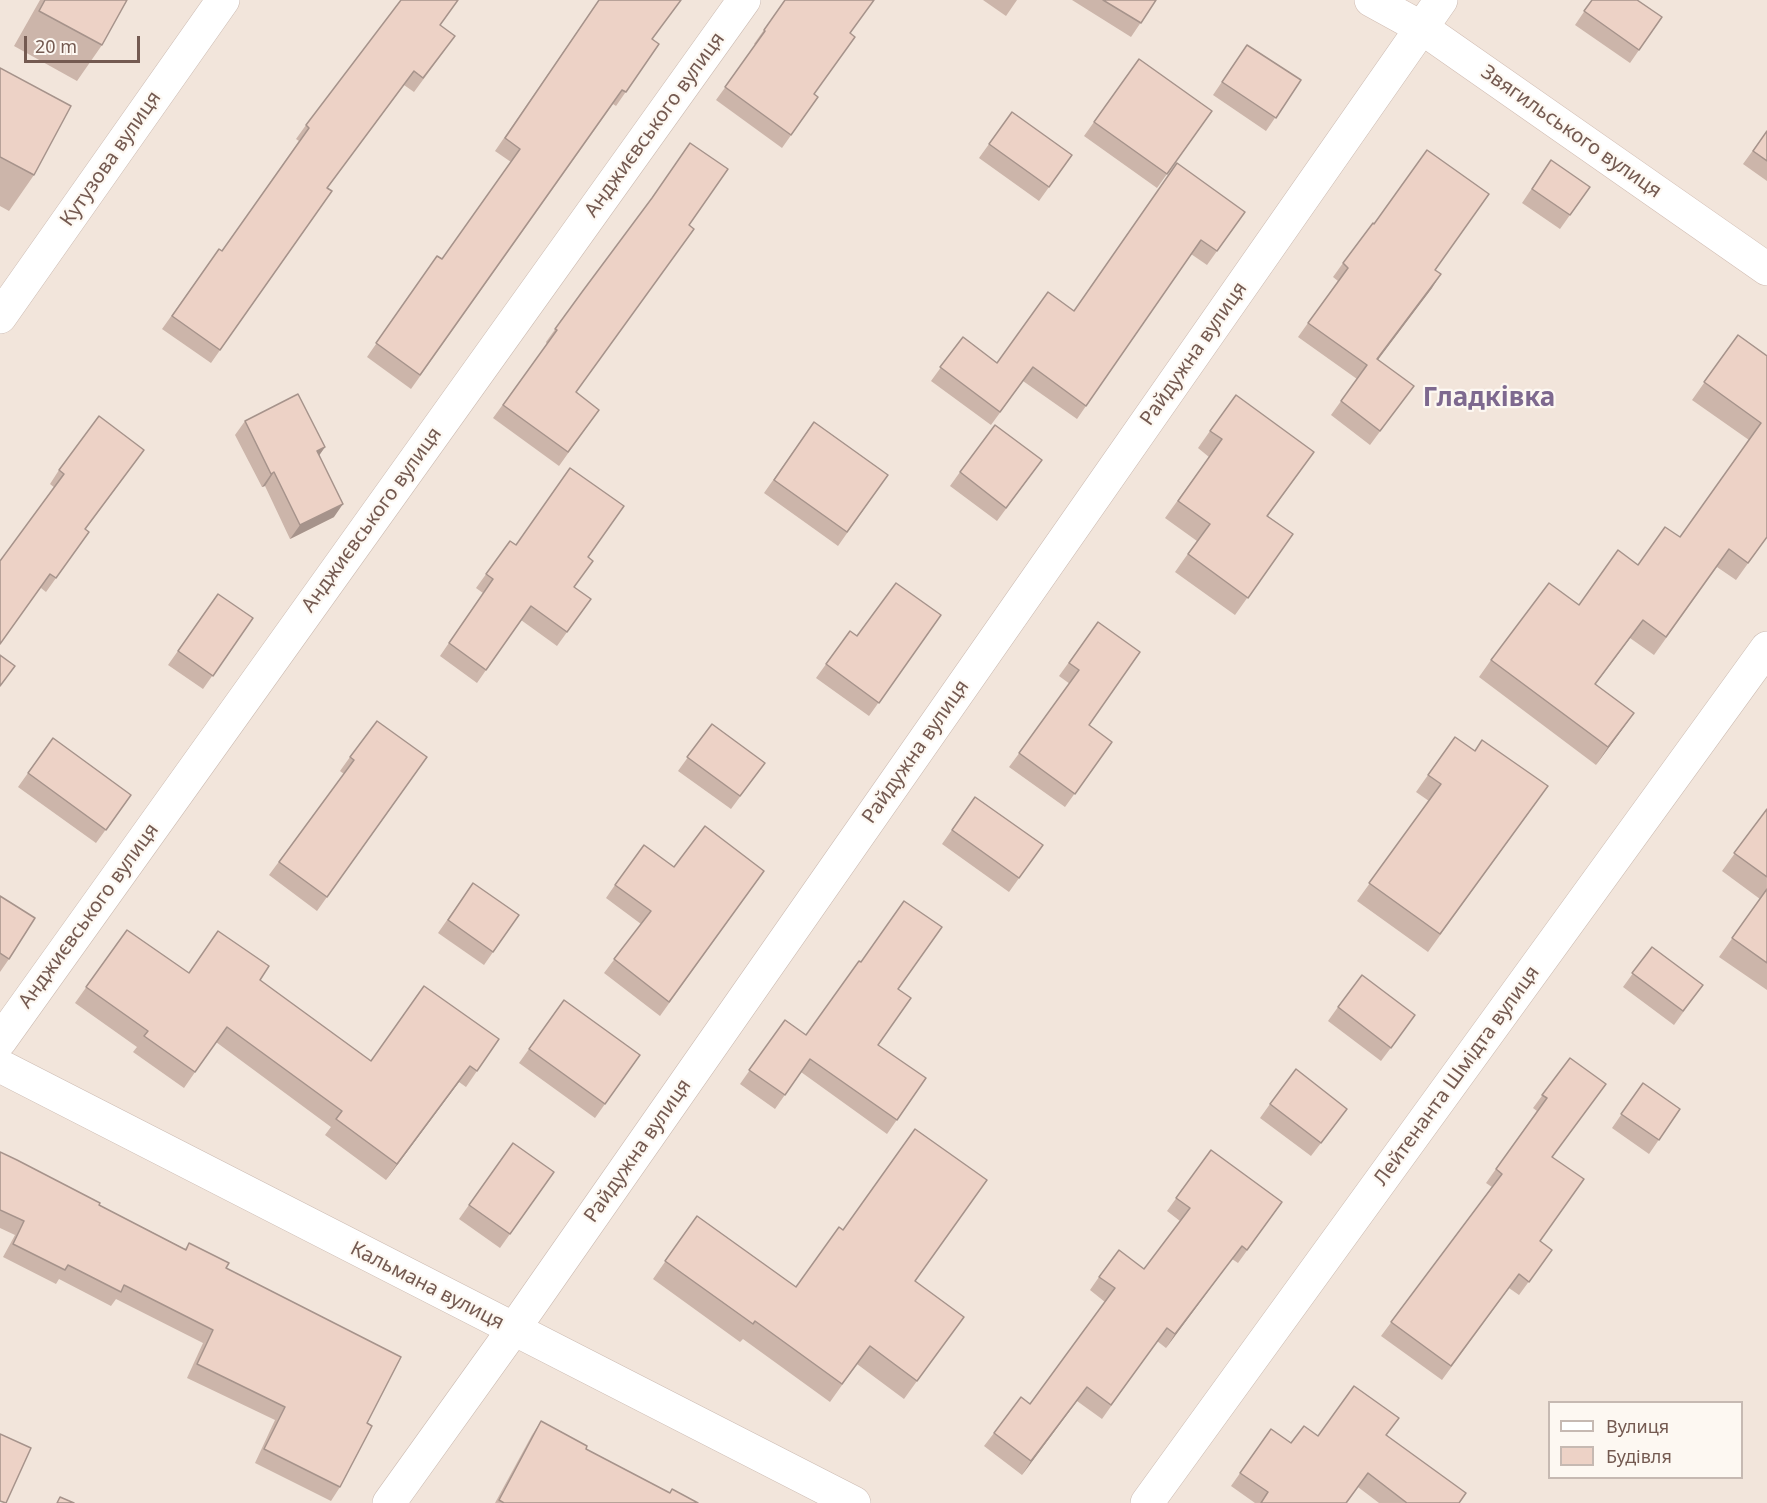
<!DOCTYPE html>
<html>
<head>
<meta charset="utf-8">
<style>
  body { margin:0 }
  #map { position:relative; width:1767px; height:1503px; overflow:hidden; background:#fbf3ec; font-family:"Noto Sans",sans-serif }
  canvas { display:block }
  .legend { position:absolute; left:1548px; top:1401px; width:195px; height:78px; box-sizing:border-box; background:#fdf8f2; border:2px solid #c6b9b2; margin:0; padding:8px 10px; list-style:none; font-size:18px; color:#745a51 }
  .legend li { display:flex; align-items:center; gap:12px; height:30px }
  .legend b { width:30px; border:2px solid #c6b9b2 }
  .scale { position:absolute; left:24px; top:36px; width:116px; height:27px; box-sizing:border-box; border:3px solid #745a51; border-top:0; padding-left:8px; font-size:18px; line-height:21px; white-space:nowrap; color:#745a51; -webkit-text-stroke:4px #fdf8f2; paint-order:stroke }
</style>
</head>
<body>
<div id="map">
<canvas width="1767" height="1503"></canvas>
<ul class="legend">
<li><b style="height:8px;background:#fff"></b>Вулиця</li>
<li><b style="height:16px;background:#edd2c6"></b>Будівля</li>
</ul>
<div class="scale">20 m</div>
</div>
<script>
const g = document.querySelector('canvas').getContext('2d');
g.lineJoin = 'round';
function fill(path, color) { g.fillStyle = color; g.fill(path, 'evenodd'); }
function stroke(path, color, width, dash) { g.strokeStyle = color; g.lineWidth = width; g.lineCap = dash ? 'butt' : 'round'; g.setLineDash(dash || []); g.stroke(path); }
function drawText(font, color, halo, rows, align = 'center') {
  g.font = font + ' "Noto Sans",sans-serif'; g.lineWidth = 4.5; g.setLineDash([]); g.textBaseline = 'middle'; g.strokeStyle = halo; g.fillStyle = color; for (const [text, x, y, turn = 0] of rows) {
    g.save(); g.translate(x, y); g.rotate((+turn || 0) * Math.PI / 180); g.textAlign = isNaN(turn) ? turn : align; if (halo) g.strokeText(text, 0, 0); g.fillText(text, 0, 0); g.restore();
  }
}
fill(new Path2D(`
  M 0,0 L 1767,0 L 1767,1503 L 0,1503 ZM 1550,1402 L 1742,1402 L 1742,1478 L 1550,1478 Z`), '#f2e5db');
const street = new Path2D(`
  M 0,317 L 223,0
  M 0,1041 L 744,0
  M 0,1066 L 854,1503
  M 389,1503 L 513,1330 L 1441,0
  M 1147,1503 L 1767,648`);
const secondary = new Path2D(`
  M 1371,0 L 1422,28 L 1767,269`);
stroke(street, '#ccbbb2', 34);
stroke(secondary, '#d1bdb3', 34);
stroke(street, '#fff', 33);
stroke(secondary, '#fff', 33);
fill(new Path2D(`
  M 40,0 L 127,0 L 102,45 L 77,81 L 14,46 Z
  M 599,0 L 659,44 L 616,106 L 613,104 L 411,389 L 367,357 L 437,256 L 442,259 L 511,162 L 495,151 Z
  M 785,0 L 851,33 L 814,94 L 818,97 L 782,148 L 716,100 L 756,45 L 754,44 Z
  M 983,0 L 1017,0 L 1006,16 Z
  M 1072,0 L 1156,0 L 1131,37 Z
  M 1592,0 L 1662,17 L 1630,63 L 1575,25 Z
  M 440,25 L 445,50 L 414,92 L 404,85 L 327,188 L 332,191 L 211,363 L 162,329 L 219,249 L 222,251 L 299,141 L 296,139 L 306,125 Z
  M 1247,45 L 1301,80 L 1266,131 L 1213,95 Z
  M 1139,59 L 1212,111 L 1157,188 L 1084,136 Z
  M 0,68 L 34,175 L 9,211 L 0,206 Z
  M 1012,112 L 1072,155 L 1039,201 L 979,158 Z
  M 1767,131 L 1767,181 L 1743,164 Z
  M 1551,160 L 1590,187 L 1560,229 L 1522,203 Z
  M 1245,212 L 1207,265 L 1191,254 L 1077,419 L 1023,381 L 991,425 L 931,381 L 963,337 L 997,363 L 1074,311 Z
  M 1343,263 L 1436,270 L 1432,288 L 1378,359 L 1404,399 L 1370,445 L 1331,415 L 1357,379 L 1298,337 L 1338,281 L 1333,277 Z
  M 582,292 L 576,393 L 599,410 L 559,466 L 493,418 L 547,344 L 546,342 Z
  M 1738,335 L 1767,356 L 1767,537 L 1736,580 L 1717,567 L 1654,655 L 1630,638 L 1595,685 L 1634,713 L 1596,765 L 1479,677 L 1491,660 L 1579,605 L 1680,537 L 1749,440 L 1692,400 Z
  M 245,421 L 325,447 L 319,455 L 334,517 L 290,539 L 265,486 L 262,487 L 235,435 Z
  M 814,422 L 888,475 L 838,546 L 764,493 Z
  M 1210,431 L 1314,452 L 1268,516 L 1293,534 L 1235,615 L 1175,572 L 1197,541 L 1165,518 L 1209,457 L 1198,448 Z
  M 144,450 L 85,530 L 89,532 L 46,592 L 41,588 L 55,488 L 50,484 L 59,470 Z
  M 1042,460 L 997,521 L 950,486 L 960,472 Z
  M 510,541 L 516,545 L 588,557 L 574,588 L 591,599 L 557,646 L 521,620 L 477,683 L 440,656 L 483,593 L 476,588 Z
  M 218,594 L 253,618 L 203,689 L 168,665 Z
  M 941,615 L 869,716 L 816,678 L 850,631 L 857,636 Z
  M 1098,622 L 1089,725 L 1112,742 L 1065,807 L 1009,767 L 1070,684 L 1059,676 Z
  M 712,724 L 765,763 L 731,809 L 678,771 Z
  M 1455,737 L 1475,751 L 1548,786 L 1428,952 L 1357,901 L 1429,801 L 1416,792 Z
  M 53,738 L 131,795 L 96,843 L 18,787 Z
  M 350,757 L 427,757 L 317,911 L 269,875 L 344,774 L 340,771 Z
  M 975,797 L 1043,845 L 1009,892 L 942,844 Z
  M 1767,809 L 1767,990 L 1719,957 L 1760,899 L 1722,871 Z
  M 674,867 L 764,871 L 660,1016 L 604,973 L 641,924 L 606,898 L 615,885 Z
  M 473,883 L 519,915 L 484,965 L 438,933 Z
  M 0,896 L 9,959 L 0,972 Z
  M 127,930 L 189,973 L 260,980 L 371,1061 L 499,1039 L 466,1087 L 459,1082 L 386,1180 L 325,1135 L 331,1127 L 216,1042 L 184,1088 L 133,1052 L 137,1047 L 75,1003 Z
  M 1652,947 L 1703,985 L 1674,1025 L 1623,987 Z
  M 898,989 L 878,1045 L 926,1078 L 887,1134 L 801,1072 L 775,1109 L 740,1084 L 785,1020 L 806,1035 Z
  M 564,1000 L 640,1055 L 595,1118 L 519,1063 Z
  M 1338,1007 L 1405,1029 L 1381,1061 L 1328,1021 Z
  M 1570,1058 L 1553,1157 L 1540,1241 L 1552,1250 L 1519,1295 L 1509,1288 L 1442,1380 L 1381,1336 L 1492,1187 L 1486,1183 L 1537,1111 L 1533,1108 Z
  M 1643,1083 L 1680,1109 L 1649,1154 L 1612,1128 Z
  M 1270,1104 L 1337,1122 L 1311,1156 L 1260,1118 Z
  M 513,1143 L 554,1172 L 500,1248 L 459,1219 Z
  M 1211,1150 L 1282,1202 L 1238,1263 L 1232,1259 L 1166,1348 L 1157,1341 L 1102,1419 L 1077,1401 L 1022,1475 L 984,1446 L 994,1433 L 1030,1404 L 1105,1302 L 1090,1290 L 1099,1277 L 1144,1269 L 1180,1221 L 1167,1211 Z
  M 0,1152 L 99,1205 L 185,1249 L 189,1243 L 226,1268 L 367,1423 L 340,1487 L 331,1501 L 255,1463 L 275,1420 L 187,1378 L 203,1343 L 116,1299 L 111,1306 L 59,1279 L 56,1284 L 3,1257 L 15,1235 L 0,1228 Z
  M 697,1216 L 796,1287 L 915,1281 L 951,1334 L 904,1399 L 857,1364 L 830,1402 L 743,1339 L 740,1342 L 653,1279 Z
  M 541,1421 L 586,1449 L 669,1493 L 672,1489 L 698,1503 L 495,1503 L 532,1435 Z
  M 1271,1429 L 1291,1443 L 1318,1436 L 1387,1435 L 1459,1503 L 1379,1503 L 1358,1487 L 1347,1503 L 1255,1503 L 1231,1486 Z`), '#ccb5aa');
fill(new Path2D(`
  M 1441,274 L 1432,288 L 1368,373 L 1377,359 Z
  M 325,447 L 316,460 L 317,451 Z
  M 274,472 L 265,486 L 262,487 L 271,474 Z
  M 343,504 L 334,517 L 290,539 L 300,525 Z
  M 1643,620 L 1630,638 L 1582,702 L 1595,684 Z
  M 1634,713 L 1621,731 L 1596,765 L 1608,747 Z
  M 470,1066 L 459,1082 L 386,1180 L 397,1164 Z
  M 1242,1246 L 1232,1259 L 1166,1348 L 1175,1334 Z
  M 1087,1387 L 1077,1401 L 1022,1475 L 1031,1461 Z`), '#a6938b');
const building = new Path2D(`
  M 45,0 L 127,0 L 102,45 L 39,11 Z
  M 401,0 L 458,0 L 440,25 L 455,36 L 423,78 L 414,71 L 327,188 L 332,191 L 220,350 L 172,316 L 219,249 L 222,251 L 309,128 L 306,125 Z
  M 599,0 L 681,0 L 652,39 L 659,44 L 626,92 L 622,90 L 420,375 L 376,343 L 437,256 L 442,259 L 520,149 L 505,138 Z
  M 785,0 L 874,0 L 850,33 L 855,37 L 814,94 L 818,97 L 791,135 L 725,87 L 765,31 L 764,30 Z
  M 1103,0 L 1156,0 L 1141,23 Z
  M 1592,0 L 1637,0 L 1662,17 L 1639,50 L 1584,11 Z
  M 1247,45 L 1301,80 L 1276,118 L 1222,82 Z
  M 1139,59 L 1212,111 L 1167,174 L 1094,122 Z
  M 0,68 L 71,106 L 34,175 L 0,157 Z
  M 1012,112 L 1072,155 L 1049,187 L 989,144 Z
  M 1767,131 L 1767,161 L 1753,151 Z
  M 690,143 L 728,169 L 689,225 L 694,229 L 576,392 L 599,410 L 568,452 L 503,405 L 557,330 L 555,329 L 582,292 L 652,198 Z
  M 1427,150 L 1489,194 L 1435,270 L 1441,274 L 1377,359 L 1414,386 L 1380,431 L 1341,401 L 1367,365 L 1308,323 L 1348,268 L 1343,263 L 1373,223 L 1374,224 Z
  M 1551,160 L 1590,187 L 1570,215 L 1532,189 Z
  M 1177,163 L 1245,212 L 1217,251 L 1201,240 L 1086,406 L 1033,367 L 1000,412 L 940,367 L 963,337 L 997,363 L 1048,292 L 1074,311 Z
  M 1738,335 L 1767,356 L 1767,537 L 1748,563 L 1729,549 L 1666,637 L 1643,620 L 1595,684 L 1634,713 L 1608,747 L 1491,660 L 1549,583 L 1579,605 L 1618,550 L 1638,565 L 1665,527 L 1680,537 L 1761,423 L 1704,382 Z
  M 298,394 L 325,447 L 317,451 L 343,504 L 300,525 L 274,472 L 271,474 L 245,421 Z
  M 1236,395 L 1314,452 L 1267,516 L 1293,534 L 1248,598 L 1188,554 L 1210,524 L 1178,501 L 1222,439 L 1210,431 Z
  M 99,416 L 144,450 L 85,529 L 89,532 L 56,578 L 50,574 L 0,644 L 0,561 L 64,474 L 59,470 Z
  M 814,422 L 888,475 L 847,532 L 774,480 Z
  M 995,425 L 1042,460 L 1006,508 L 960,472 Z
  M 570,468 L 624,506 L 588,557 L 593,561 L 574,587 L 591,599 L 567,632 L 531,606 L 486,670 L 449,643 L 493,579 L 486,574 L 510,541 L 516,545 Z
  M 896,583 L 941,615 L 879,703 L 826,664 L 850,631 L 857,636 Z
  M 218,594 L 253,618 L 213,676 L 178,651 Z
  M 1098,622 L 1140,652 L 1089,725 L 1112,742 L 1075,794 L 1019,753 L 1079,670 L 1069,663 Z
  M 0,655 L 15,666 L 0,686 Z
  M 377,721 L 427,757 L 327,897 L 279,862 L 354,760 L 350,757 Z
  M 712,724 L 765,763 L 740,796 L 687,757 Z
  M 1455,737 L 1475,751 L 1482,740 L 1548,786 L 1440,934 L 1369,883 L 1441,784 L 1428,775 Z
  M 53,738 L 131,795 L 106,830 L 28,773 Z
  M 975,797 L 1043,845 L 1019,878 L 952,830 Z
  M 1767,809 L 1767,877 L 1734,853 Z
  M 705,826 L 764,871 L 669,1002 L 614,959 L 651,911 L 615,885 L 644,845 L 674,867 Z
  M 473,883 L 519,915 L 493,952 L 448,920 Z
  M 1767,889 L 1767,963 L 1732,938 Z
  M 0,896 L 35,918 L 9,959 L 0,953 Z
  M 904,901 L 942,927 L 898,989 L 911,998 L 878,1045 L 926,1078 L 897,1120 L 810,1059 L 785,1095 L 749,1070 L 785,1020 L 806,1035 L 859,961 L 861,962 Z
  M 127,930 L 189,973 L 218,931 L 269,966 L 260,980 L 371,1061 L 424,986 L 499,1039 L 477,1071 L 470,1066 L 397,1164 L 336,1119 L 342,1111 L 227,1027 L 195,1072 L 144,1036 L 148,1031 L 86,987 Z
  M 1652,947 L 1703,985 L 1683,1011 L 1632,973 Z
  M 1362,975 L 1415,1015 L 1391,1048 L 1338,1007 Z
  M 564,1000 L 640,1055 L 605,1104 L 529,1049 Z
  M 1570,1058 L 1606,1084 L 1552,1157 L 1584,1179 L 1540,1241 L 1552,1250 L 1529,1282 L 1519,1274 L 1451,1366 L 1391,1322 L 1502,1174 L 1496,1169 L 1547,1098 L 1542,1095 Z
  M 1296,1069 L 1347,1109 L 1321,1143 L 1270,1104 Z
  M 1643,1083 L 1680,1109 L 1659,1140 L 1621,1114 Z
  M 915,1129 L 987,1180 L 915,1281 L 964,1317 L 917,1381 L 870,1346 L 842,1384 L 755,1321 L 753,1324 L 665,1261 L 697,1216 L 796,1287 L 839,1227 L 843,1230 Z
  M 513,1143 L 554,1172 L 510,1234 L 469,1205 Z
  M 1211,1150 L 1282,1202 L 1247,1250 L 1242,1246 L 1175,1334 L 1167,1328 L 1111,1405 L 1087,1387 L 1031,1461 L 994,1433 L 1021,1397 L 1030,1404 L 1115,1288 L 1099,1277 L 1119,1250 L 1144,1269 L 1190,1208 L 1176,1198 Z
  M 0,1152 L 17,1160 L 100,1203 L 99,1205 L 186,1250 L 189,1243 L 229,1263 L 226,1268 L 401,1357 L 367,1423 L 372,1426 L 340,1487 L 264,1449 L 285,1407 L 197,1364 L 213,1330 L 124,1285 L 121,1292 L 68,1265 L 65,1270 L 13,1244 L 24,1221 L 0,1210 Z
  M 1354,1386 L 1399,1418 L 1386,1435 L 1466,1493 L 1459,1503 L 1407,1503 L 1368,1473 L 1346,1503 L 1261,1503 L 1268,1492 L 1240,1473 L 1271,1429 L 1291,1443 L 1304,1426 L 1318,1436 Z
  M 541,1421 L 587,1446 L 586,1449 L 670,1493 L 672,1489 L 698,1503 L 504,1503 L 499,1500 Z
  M 0,1434 L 31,1448 L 6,1503 L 0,1501 Z
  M 60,1497 L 74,1503 L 57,1503 Z`);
fill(building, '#edd2c6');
stroke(building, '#a6938b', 1.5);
drawText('20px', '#745a51', '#fdf8f2', [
  ["Анджиєвського вулиця",655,125,-54],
  ["Звягильського вулиця",1571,132,35],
  ["Кутузова вулиця",111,159,-55],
  ["Райдужна вулиця",1194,354,-55],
  ["Анджиєвського вулиця",372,520,-54],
  ["Райдужна вулиця",916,752,-55],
  ["Анджиєвського вулиця",89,916,-54],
  ["Лейтенанта Шмідта вулиця",1457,1076,-54],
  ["Райдужна вулиця",638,1151,-55],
  ["Кальмана вулиця",427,1286,27]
]);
drawText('bold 26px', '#7e698f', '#fdf8f2', [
  ["Гладківка",1489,399]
]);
</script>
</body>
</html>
